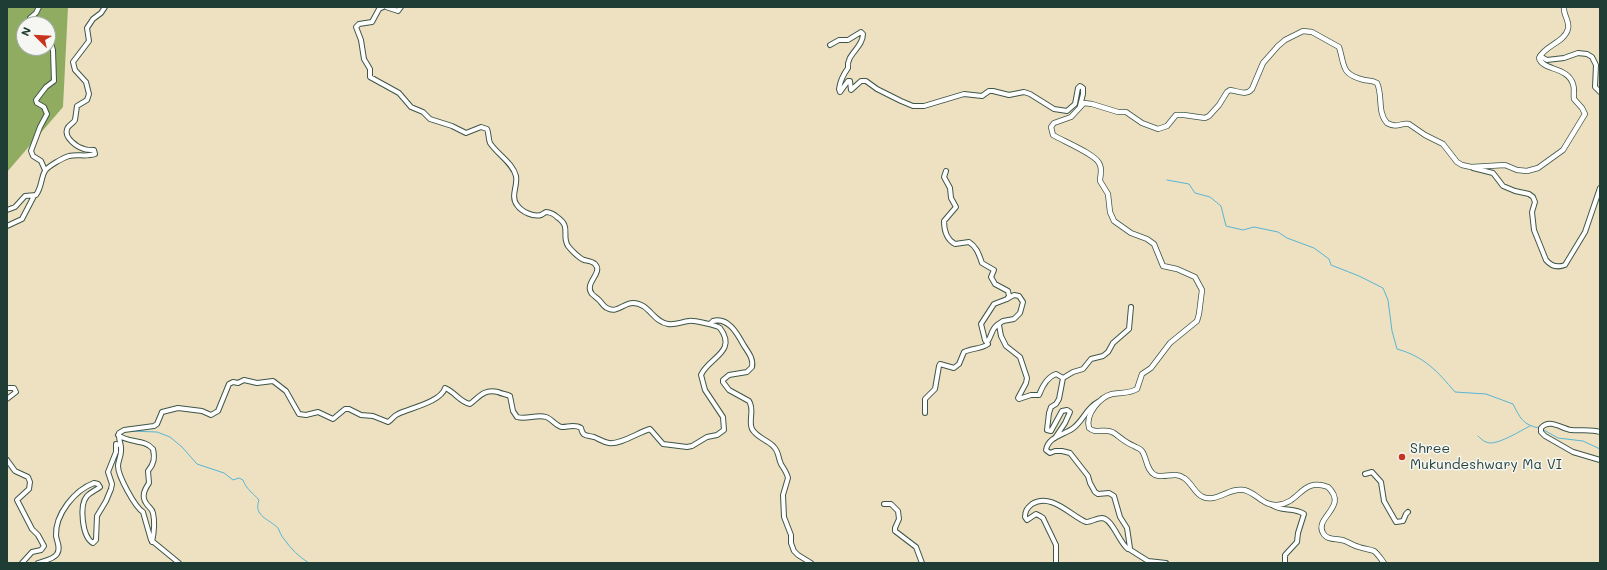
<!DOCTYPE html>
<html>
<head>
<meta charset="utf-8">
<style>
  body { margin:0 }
  #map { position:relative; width:1607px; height:570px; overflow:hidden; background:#ede1c1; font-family:Mali,sans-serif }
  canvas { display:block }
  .frame { position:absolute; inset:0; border:8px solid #1f3d34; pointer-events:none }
  .north { position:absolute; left:16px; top:16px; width:40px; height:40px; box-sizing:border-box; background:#f6f6f2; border:1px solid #a0aca6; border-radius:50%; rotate:294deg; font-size:11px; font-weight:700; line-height:16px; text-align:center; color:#1f3d34 }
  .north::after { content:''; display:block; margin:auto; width:14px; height:18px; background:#c8321e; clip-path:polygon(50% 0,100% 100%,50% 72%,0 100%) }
</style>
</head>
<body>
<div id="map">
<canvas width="1607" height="570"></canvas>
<div class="frame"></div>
<div class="north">N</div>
</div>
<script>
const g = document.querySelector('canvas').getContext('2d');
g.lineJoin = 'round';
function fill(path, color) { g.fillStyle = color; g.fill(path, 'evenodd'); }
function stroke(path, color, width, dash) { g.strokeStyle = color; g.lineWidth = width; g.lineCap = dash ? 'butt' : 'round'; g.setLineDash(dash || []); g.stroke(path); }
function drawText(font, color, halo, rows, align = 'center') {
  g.font = font + ' Mali,sans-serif'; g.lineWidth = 3; g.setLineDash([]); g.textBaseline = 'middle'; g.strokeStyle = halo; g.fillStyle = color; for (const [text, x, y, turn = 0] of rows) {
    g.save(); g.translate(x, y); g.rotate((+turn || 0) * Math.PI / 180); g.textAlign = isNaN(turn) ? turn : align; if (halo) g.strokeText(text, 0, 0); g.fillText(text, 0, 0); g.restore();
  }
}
fill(new Path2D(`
  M 7,7 L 68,7 L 63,107 L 7,172 ZM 24,24 L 48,24 L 48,48 L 24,48 Z`), '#8fac60');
stroke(new Path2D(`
  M 1167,180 L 1189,184 L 1195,193 L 1210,197 L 1221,206 L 1226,226 L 1243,230 L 1254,227 L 1278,232 L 1287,238 L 1314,248 L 1329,259 L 1331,265 L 1359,276 L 1383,288 L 1388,300 L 1392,331 L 1397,349 C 1425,357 1437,371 1455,392 L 1486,394 L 1513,404 C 1520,418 1523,425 1539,428
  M 1542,429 L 1558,438 L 1583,441 L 1600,449
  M 129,431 L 157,432 L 170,437 L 182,447 L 197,464 L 224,473 L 233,480 L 239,478 L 243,480 C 246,489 253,493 259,500 C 253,516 269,519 278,528 C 280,532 281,536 284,539 C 291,549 299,557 309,563
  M 1478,436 C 1480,438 1483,441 1486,442 C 1495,447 1520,431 1530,426`), '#57b5d5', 1);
const minor = new Path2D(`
  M 386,7 L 398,11 L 401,7
  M 29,24 L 30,18 L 36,13 L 39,7
  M 830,45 L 839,40 L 848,40 L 861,32 L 863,34 C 863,48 846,54 848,68 C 843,75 840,81 839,89 L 840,92 L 848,81 L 850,81 L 851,90 L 861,81 L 866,81 L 877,89 L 901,101 L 913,106 L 924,106 L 964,94 L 982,96 L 989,91 L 993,91 L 1009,95 L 1024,92 L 1030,94 L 1054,109 L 1067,111 L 1075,104 L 1078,88 L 1080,86 L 1083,88 L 1083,94 L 1080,106
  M 1540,56 L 1547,60 L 1564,58 L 1578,53 L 1587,54 L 1592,57 L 1596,65 L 1595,87 L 1600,92
  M 1473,168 L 1493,173 L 1503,186 L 1515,191 L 1529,194 L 1533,197 L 1535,202 L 1532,212 L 1534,230 L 1546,260 C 1551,266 1557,268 1565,265 L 1585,232 L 1600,188
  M 45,170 L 41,161 L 33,156 L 31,151 L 40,127 L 47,114 L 44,107 L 37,103 L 36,100 L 46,87 L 54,81 L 53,50 L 48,35
  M 7,210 L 15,207 L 25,196 L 36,195 C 42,187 41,177 45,171 C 48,166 63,158 69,156 C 78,154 86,157 95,154 L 94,150 C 91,150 87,150 84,149 C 77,147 64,138 67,129 C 69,124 73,124 75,120 L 77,106 L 87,100 L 89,94 L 86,82 L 75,70 L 73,62 L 89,41 L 87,28 L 93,19 L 101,13 L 105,7
  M 7,226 L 22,219 L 34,196
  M 710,324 L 713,321 C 728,317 737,333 743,344 C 747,351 754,358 752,367 L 747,372 L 729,375 L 723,380 L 723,382 L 729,390 L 749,401 C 755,410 748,420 752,429 C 757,438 768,440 774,447 C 779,452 778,458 781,464 C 784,469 787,473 788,478 L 783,495 L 784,517 L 791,535 L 791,543 L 794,551 L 798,555 L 811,563
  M 997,325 L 1003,321 L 1014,319 L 1020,313 L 1023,302 L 1019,296 L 1014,295 L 1007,299
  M 987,342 C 992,337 990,331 997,325 L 999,325 L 1001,336 L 1006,346 L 1020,357 L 1027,378 L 1026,383 L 1018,398 L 1019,399 L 1031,395 L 1039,395 C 1042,387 1047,377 1056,374 L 1063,378 L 1059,399 L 1056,404 L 1051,407 L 1049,413 L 1047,430 L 1051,431 L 1062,411 L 1067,410 L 1070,412 L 1065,423 L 1055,438
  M 1063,378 L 1073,372 L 1083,369 L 1091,359 L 1103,356 L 1108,352 L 1113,343 L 1129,329 L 1131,307
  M 7,388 L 14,388 L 16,392 L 7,399
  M 925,413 L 925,399 L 935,389 L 939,366 L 940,364 L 954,368 L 959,364 L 964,352 C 972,348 982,349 988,344 L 985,340 L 981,324 L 994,304 L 1007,299 L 1009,296 L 1008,291 L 995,284 L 991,277 L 994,270 L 982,263 C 979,255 977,247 969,242 L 955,244 C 946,239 944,230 944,221 L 956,207 L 951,198 L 950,188 L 944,177 L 946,171
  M 1600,432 C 1591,429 1581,431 1571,430 C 1562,429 1550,418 1541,428 L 1541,432 L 1545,436 L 1573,452 L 1600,460
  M 118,435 C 128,443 145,439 153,449 C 155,458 154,464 148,471 L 149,483 C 145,489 141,496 146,503 C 148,507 152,508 153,513 C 155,522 154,533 152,542
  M 7,460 L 15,471 L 28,477 L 30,482 L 29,489 L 17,500 L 32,529 L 38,535 L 44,546 L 41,550 L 32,552 L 22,563
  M 1365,474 L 1372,472 L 1381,482 L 1384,501 L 1396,522 L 1403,521 L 1406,514 L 1408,512
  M 884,504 L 891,504 L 898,511 L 899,519 L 895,528 L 895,531 L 916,547 L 922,563
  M 1272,505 C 1281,512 1294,507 1304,514 L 1298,533 L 1297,542 L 1285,555 L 1285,563
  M 1129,549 L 1148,561 L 1166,563
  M 38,563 C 44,561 54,559 57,554 C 61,548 57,542 56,536 C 55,514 75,490 94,483 L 98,484 L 100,487 C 96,490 91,492 87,496 C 79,505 82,537 93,543 L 96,540 L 97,516 L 106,501 L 111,489 L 112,484 L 108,472 L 116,452 L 116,444 L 120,445
  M 179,563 L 151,540 L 143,512 C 135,507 118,476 118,466 C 118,461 121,457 121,451 C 122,445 118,439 119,433 L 124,430 L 154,426 L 157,424 L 162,412 L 178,408 L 202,411 L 211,415 L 218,411 L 229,384 L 233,382 L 238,383 L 244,380 L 257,383 L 273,381 L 286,391 L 299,414 L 306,415 L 318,412 L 333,419 L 345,409 L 349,409 L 361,415 L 373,416 L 388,422 C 392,420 393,416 398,414 C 410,408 441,402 445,388 C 455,392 460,402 470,404 C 480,396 484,389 498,392 C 502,394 506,394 510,396 L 513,411 L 517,417 C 527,420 536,414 546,417 C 552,419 556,426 562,427 C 568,427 575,424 581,428 C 583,437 586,435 594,437 C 599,439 603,442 609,443 C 620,445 639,432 650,429 L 663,444 L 687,447 L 692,446 L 707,437 L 717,435 L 724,430 L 723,417 L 705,390 L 701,375 C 708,358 738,352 720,328 C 717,325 692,320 689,321 C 681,322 676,325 668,324 C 653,322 649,303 633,303 C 623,303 617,314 607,308 C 604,307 602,303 599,300 C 597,298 594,296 592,294 C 583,283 604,273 595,264 C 592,261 588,261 584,260 C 579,258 571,250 568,246 C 561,235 572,227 557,217 C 555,215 550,212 546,212 C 544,213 543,214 541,215 C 533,217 522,212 517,205 C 510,196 518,186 516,176 C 513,163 497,154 490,143 C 488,138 489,133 487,129 L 481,127 L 466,133 L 452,126 L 430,119 L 423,112 L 411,107 L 399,93 L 370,77 L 370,69 L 364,59 L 361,40 L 356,27 L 359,24 L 372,22 L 379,9 L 383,7
  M 1056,563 L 1056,545 L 1043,518 L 1040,516 L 1036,514 L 1027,520 L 1025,517 C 1025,511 1027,508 1032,504 C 1051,492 1071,516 1086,522 C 1091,522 1097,518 1102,518 C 1113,519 1119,543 1128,549 L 1130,548 L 1127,528 L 1120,517 L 1114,496 L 1109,493 L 1098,494 L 1095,492 L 1090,483 L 1088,476 L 1070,453 L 1062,451 L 1055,451 L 1050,453 L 1046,450 C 1048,437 1063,435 1072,429 C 1083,422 1086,408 1098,402`);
const tertiary = new Path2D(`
  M 1384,563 C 1381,559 1378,554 1374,551 C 1370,549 1364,549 1359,547 C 1354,546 1350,543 1345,541 C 1338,538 1327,541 1323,533 C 1314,517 1349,507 1328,487 C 1301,477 1301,503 1277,505 C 1263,506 1257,493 1244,490 C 1230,487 1216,503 1203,497 C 1195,494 1192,483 1184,478 C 1174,471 1165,479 1155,475 C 1146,470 1147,458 1142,451 C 1140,448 1137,448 1134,446 C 1126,443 1121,438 1114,433 C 1106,427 1096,435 1089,428 C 1085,414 1100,397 1112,394 C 1121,392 1129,394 1137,389 L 1142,374 L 1151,368 L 1170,343 L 1197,321 L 1199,314 L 1202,290 L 1195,277 L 1177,269 L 1163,266 L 1154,244 L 1147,239 L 1131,233 L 1114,221 L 1110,212 L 1108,194 L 1100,181 C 1100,175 1103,169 1099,163 C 1095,154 1063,141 1053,135 L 1051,127 L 1054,123 L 1071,117 L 1084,103 L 1092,104 L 1118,112 L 1126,112 L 1142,123 L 1158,129 L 1167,126 L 1176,115 L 1184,115 L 1205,118 L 1209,116 L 1219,105 L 1227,92 L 1230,90 C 1238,91 1246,96 1252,89 L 1263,63 L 1278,46 L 1285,40 L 1303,31 L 1312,32 L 1339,47 C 1345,65 1340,74 1364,80 C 1368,81 1372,80 1377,83 C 1383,95 1377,112 1387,123 C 1398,129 1401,122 1409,124 L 1425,135 L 1443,144 L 1457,162 L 1462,165 L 1471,167 L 1505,165 L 1517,170 L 1527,171 L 1538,168 L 1563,150 L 1585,114 L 1582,108 L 1574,99 C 1573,94 1575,89 1573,84 C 1567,66 1543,71 1539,58 C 1545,45 1564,43 1568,29 C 1570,21 1563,15 1564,7`);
stroke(minor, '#3e5649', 6);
stroke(tertiary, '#3e5649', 6);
stroke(minor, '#fff', 4);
stroke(tertiary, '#fff', 4.5);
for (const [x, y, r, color] of [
  [1402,457,4,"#c8321e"]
]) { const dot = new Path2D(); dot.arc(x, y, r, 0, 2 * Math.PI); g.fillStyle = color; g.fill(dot); stroke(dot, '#f6f6f2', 1.5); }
drawText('14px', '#1f3d34', '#f6f6f2', [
  ["Shree",1410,449],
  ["Mukundeshwary Ma VI",1410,465]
], 'left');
</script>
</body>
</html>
